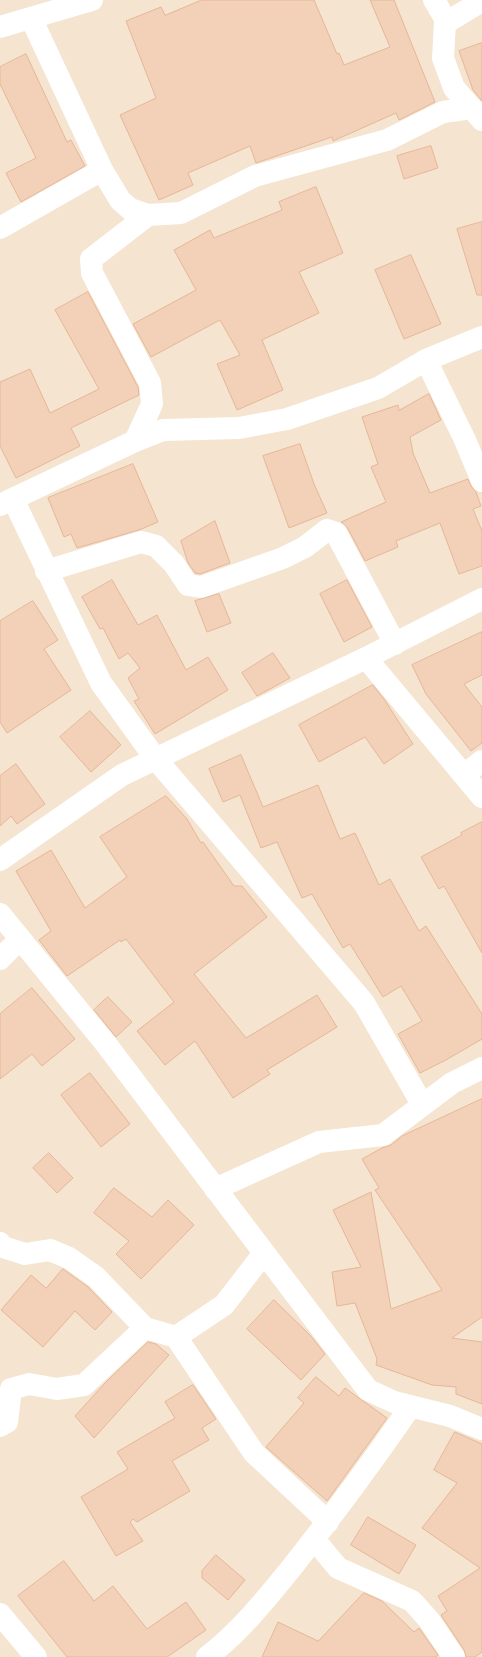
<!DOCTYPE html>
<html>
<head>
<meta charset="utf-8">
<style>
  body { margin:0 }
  canvas { display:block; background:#fdf2e1 }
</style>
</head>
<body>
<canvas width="482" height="1657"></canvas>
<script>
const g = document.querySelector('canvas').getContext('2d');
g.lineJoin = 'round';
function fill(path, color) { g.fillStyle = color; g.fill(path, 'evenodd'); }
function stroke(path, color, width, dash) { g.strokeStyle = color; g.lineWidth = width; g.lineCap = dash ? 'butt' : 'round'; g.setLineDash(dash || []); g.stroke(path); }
fill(new Path2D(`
  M 0,0 L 482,0 L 482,1657 L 0,1657 Z`), '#f5e4cf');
const building = new Path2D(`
  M 202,0 L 314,0 L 337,54 L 339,53 L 344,65 L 390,47 L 370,0 L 394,0 L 435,102 L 399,120 L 396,113 L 333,141 L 332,137 L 256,163 L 250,146 L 188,173 L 193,185 L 159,200 L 120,115 L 156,98 L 126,21 L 161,7 L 165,15 Z
  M 482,43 L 482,101 L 473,90 L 459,51 Z
  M 26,54 L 67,142 L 71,140 L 85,166 L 21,202 L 6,173 L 36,158 L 0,84 L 0,67 Z
  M 431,146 L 438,168 L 404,179 L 397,156 Z
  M 316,187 L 343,253 L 299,272 L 319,313 L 262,340 L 283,390 L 237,410 L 217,364 L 240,355 L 220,320 L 151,357 L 133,324 L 196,290 L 174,250 L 210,230 L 214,238 L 282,210 L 279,202 Z
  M 482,222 L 482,295 L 477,295 L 457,229 Z
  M 411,255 L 441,324 L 404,339 L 375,270 Z
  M 88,292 L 138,387 L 139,395 L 71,428 L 80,446 L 16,478 L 0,446 L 0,382 L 30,369 L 50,413 L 99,389 L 55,310 Z
  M 429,394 L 441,420 L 410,437 L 413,453 L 430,493 L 468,479 L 471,486 L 476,492 L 481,506 L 473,509 L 482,531 L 482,566 L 459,574 L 440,523 L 396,541 L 398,547 L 365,561 L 347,527 L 341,522 L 386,502 L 371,467 L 378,464 L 362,417 L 398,405 L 399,410 Z
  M 300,444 L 314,484 L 327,513 L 289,528 L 263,456 Z
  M 133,464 L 158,522 L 139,530 L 77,548 L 71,534 L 64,537 L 48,498 Z
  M 215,521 L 230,563 L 200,574 L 195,573 L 188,563 L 181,541 Z
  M 112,580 L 138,625 L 157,615 L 186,670 L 208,657 L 228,690 L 155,734 L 134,701 L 139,699 L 128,678 L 140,668 L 128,653 L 119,659 L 103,628 L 100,629 L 82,597 Z
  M 347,580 L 372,627 L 344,642 L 320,594 Z
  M 219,594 L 231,623 L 207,632 L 195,601 Z
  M 33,601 L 58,640 L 44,649 L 71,690 L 7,733 L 0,722 L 0,621 Z
  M 482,632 L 482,675 L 464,684 L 482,707 L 482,743 L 471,751 L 426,694 L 412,665 Z
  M 273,653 L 290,678 L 257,696 L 242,673 Z
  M 373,685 L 384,699 L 413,744 L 384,764 L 365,737 L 319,762 L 299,725 Z
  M 90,711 L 121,745 L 91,772 L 60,737 Z
  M 241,755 L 263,807 L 318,785 L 340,839 L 355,833 L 379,885 L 390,879 L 419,931 L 426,926 L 482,1014 L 482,1039 L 446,1060 L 420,1073 L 398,1034 L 422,1021 L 401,986 L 383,997 L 350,944 L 343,948 L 312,894 L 302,898 L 277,842 L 261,848 L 240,795 L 223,802 L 209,769 Z
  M 16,764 L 45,804 L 17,824 L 11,816 L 0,826 L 0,776 Z
  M 166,796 L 187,819 L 201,843 L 203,842 L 234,886 L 242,886 L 267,917 L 194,974 L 246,1038 L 317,995 L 337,1027 L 267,1070 L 270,1074 L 233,1098 L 195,1041 L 165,1065 L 137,1031 L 174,1002 L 126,939 L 121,942 L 120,940 L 67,976 L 39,940 L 51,931 L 16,871 L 51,850 L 85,908 L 127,877 L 100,837 Z
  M 482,822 L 482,953 L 444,886 L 439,889 L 421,857 L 462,835 L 461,833 Z
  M 32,988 L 75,1039 L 42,1066 L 32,1054 L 0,1079 L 0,1014 Z
  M 108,997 L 132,1022 L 116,1037 L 94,1010 Z
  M 90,1073 L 130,1124 L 101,1147 L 61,1095 Z
  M 482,1099 L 482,1317 L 452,1338 L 482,1342 L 482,1404 L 456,1394 L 456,1387 L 432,1385 L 376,1365 L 377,1359 L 355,1303 L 337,1306 L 332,1272 L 361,1267 L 333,1210 L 371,1192 L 391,1309 L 442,1290 L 375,1190 L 379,1188 L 362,1159 L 382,1148 L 391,1145 L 402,1136 Z
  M 49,1153 L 73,1178 L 57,1193 L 33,1168 Z
  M 114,1188 L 152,1217 L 168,1200 L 194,1225 L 141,1279 L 116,1254 L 129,1241 L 94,1213 Z
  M 63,1269 L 88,1287 L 112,1312 L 95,1330 L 75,1311 L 43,1347 L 1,1310 L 31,1275 L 46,1288 Z
  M 274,1300 L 310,1335 L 325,1354 L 301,1380 L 247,1329 Z
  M 148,1342 L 156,1344 L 169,1355 L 94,1438 L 75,1416 L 105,1383 Z
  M 316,1377 L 339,1396 L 345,1388 L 387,1418 L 327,1501 L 266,1447 L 304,1403 L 298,1398 Z
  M 193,1385 L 216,1419 L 202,1428 L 209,1440 L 172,1461 L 190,1491 L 137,1522 L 133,1519 L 130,1522 L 143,1541 L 116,1556 L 81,1497 L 128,1469 L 117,1452 L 175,1418 L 165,1402 Z
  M 455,1432 L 482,1444 L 482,1652 L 475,1657 L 466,1657 L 464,1650 L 441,1615 L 447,1611 L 438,1596 L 480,1568 L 422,1528 L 457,1483 L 434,1470 Z
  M 368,1517 L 416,1545 L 399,1574 L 351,1545 Z
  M 216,1555 L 245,1580 L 228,1600 L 202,1578 L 202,1571 Z
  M 64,1561 L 94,1601 L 113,1586 L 147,1629 L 186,1602 L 206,1630 L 167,1657 L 67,1657 L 18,1596 Z
  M 364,1593 L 382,1601 L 414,1632 L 419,1628 L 438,1655 L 436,1657 L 262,1657 L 278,1622 L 318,1641 Z`);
fill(building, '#f3d0b8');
stroke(building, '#e6b798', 1);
stroke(new Path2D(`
  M 434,0 L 447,22 L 445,23 L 443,58 L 454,88 L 482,120
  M 31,18 L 102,170 L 120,200 L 130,209 L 148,215 L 181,213 L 255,176 L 387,140 L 443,112 L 472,108
  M 447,22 L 482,1
  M 0,27 L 92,0
  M 0,228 L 102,170
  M 426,360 L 465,440 L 482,481
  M 135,441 L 152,404 L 150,383 L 92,273 L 91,259 L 148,215
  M 13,499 L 101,683 L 155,758 L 364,1003 L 422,1104
  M 0,505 L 135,441 L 163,430 L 239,428 L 287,419 L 378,388 L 426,360 L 482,337
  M 46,571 L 141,542 L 156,546 L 174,564 L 188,585 L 201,587 L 283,558 L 305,547 L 327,530 L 336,533 L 395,644
  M 366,658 L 482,797
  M 464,775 L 482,761
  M 0,860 L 122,775 L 366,658 L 482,599
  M 0,914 L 106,1044 L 368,1390 L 394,1402 L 450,1416 L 482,1429
  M 0,959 L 20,939
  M 215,1189 L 319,1142 L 383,1135 L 452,1083 L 482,1068
  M 0,1243 L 3,1247 L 25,1254 L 50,1250 L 69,1258 L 96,1277 L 145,1328 L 176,1337 L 254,1453 L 328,1522
  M 176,1337 L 224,1305 L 264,1253
  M 0,1426 L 7,1422 L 11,1389 L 29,1384 L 57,1389 L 84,1385 L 145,1328
  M 314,1539 L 338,1568 L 412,1601 L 429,1620 L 454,1657
  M 0,1614 L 36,1657
  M 207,1657 C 240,1632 267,1598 293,1566 C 334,1514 373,1461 411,1406`), '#fff', 22);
</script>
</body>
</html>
